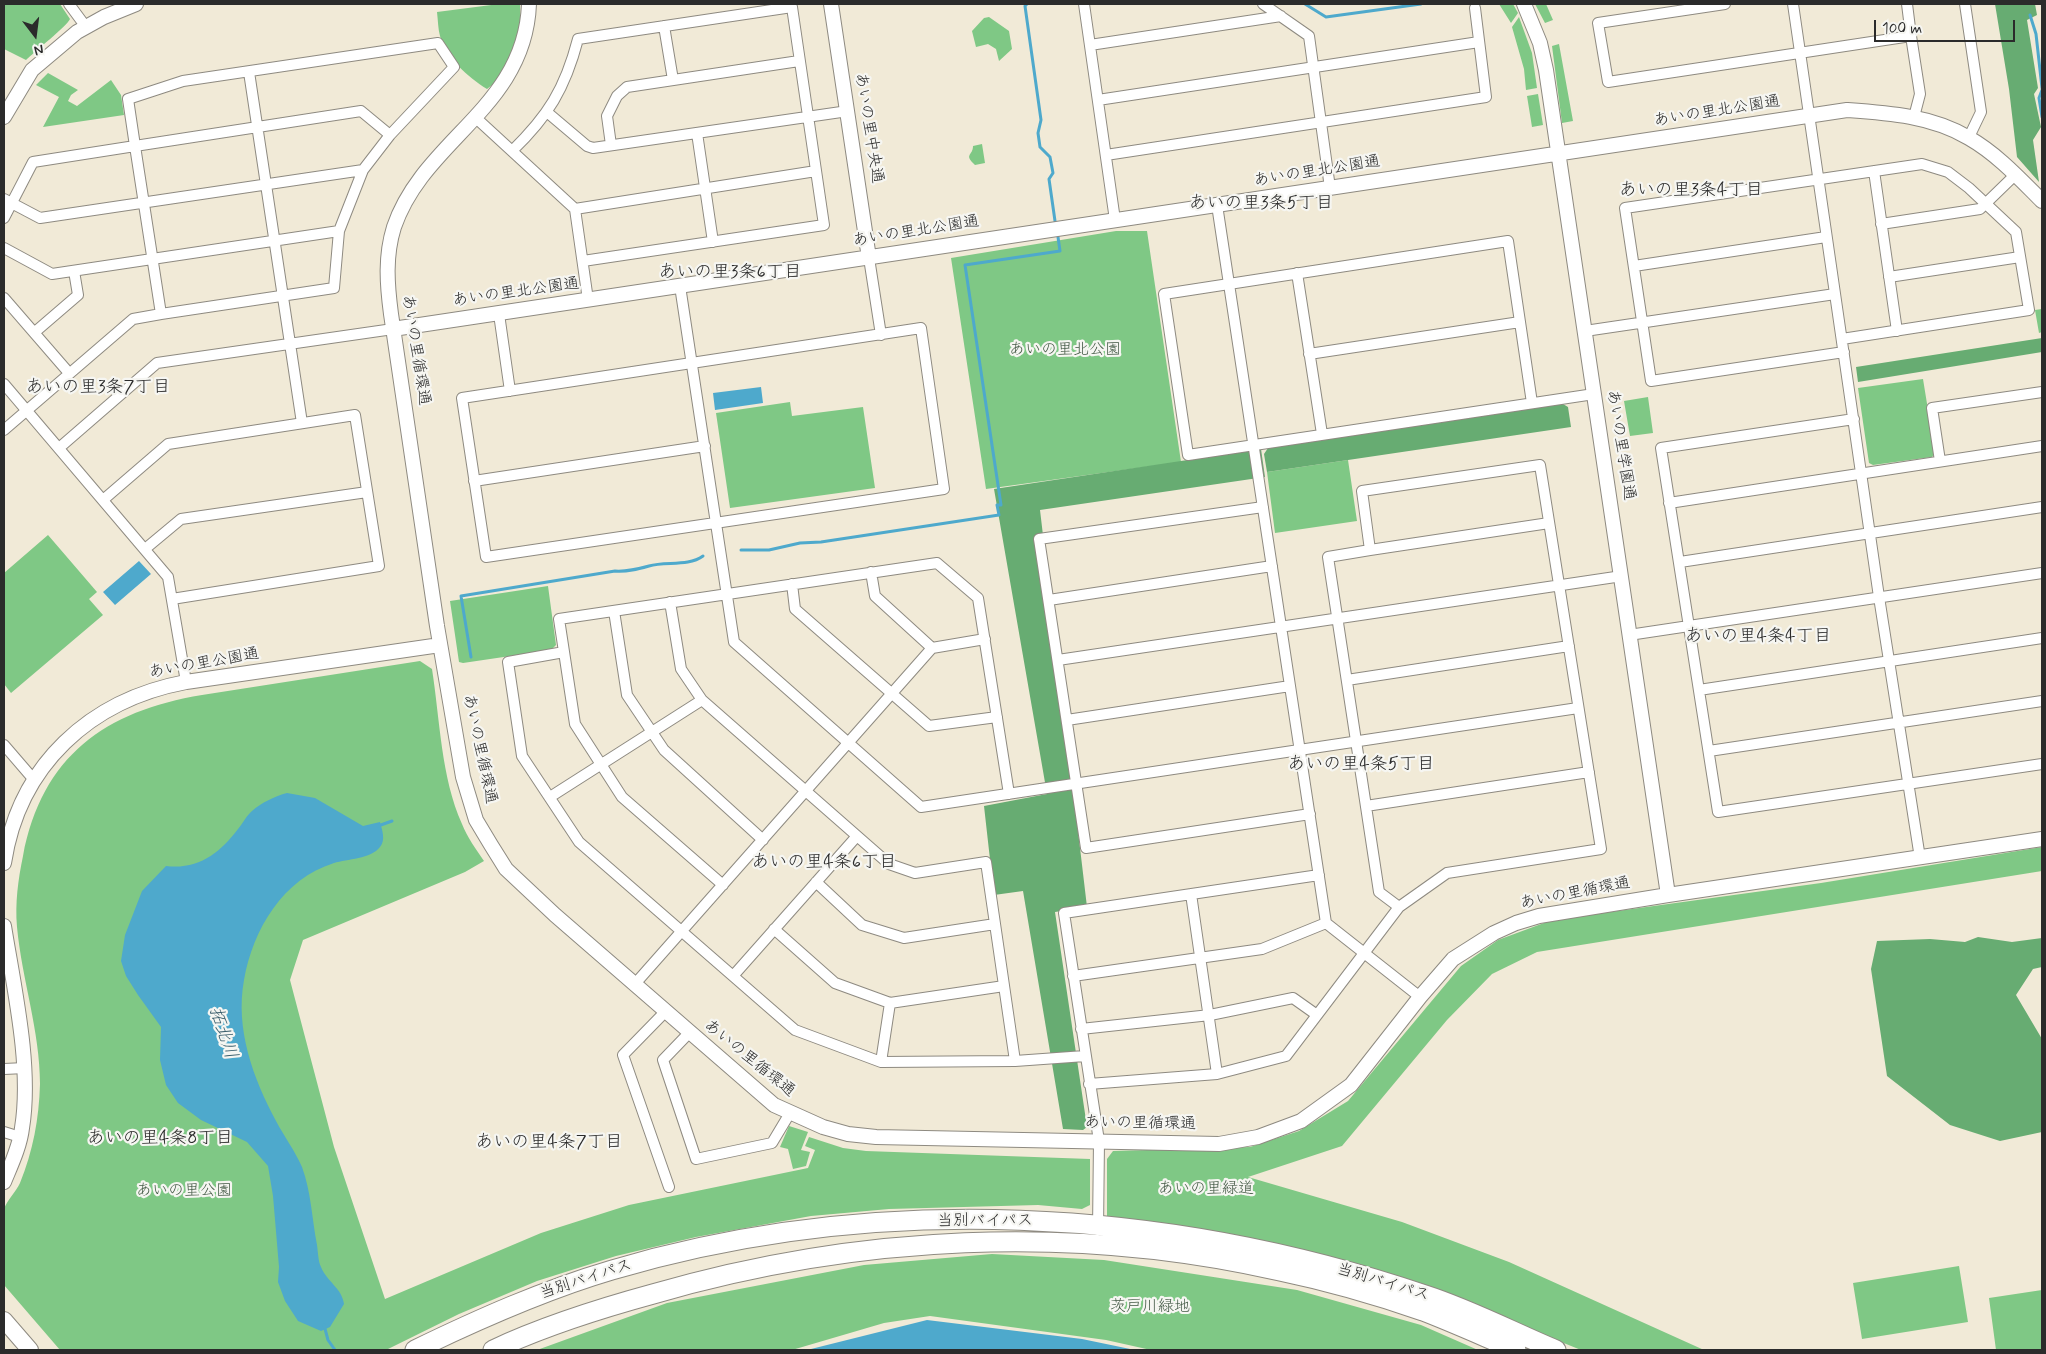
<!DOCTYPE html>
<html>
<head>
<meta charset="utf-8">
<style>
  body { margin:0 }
  #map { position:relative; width:2046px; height:1354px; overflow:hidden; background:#f1ead7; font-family:Mynerve,sans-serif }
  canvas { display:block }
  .frame { position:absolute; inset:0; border:5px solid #2b2b2b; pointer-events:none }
  .north { position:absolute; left:10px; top:10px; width:50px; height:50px; -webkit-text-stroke:4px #f6f6f2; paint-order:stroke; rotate:165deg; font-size:14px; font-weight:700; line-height:20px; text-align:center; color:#2b2b2b }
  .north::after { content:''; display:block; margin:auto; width:18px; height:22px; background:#2b2b2b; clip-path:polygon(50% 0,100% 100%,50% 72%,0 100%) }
  .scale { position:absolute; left:1874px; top:20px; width:141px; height:22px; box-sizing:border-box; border:2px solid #2b2b2b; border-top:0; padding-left:6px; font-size:15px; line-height:18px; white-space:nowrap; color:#2b2b2b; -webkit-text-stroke:4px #f6f6f2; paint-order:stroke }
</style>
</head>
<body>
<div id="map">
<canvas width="2046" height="1354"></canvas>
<div class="frame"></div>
<div class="north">N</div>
<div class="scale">100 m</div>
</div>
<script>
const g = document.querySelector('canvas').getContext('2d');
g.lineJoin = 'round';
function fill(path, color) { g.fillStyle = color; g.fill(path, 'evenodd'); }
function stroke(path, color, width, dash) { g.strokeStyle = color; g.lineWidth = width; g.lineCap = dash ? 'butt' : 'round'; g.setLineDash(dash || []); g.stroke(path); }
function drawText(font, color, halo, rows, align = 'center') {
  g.font = font + ' Mynerve,"Klee One",sans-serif'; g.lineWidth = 4.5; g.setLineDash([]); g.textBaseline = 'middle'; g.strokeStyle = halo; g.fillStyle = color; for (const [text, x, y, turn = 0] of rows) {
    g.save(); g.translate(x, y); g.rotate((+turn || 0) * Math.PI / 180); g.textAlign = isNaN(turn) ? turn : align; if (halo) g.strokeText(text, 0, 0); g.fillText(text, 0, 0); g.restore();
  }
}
fill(new Path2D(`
  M 4,4 L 60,4 L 70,19 C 68,25 33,53 26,60 L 4,49 Z
  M 499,4 L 520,4 L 521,32 L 502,77 L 487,89 C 468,77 446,58 440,36 C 438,29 438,20 437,12 Z
  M 1499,4 L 1513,4 L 1518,13 L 1511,23 Z
  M 1535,4 L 1546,4 L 1553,20 L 1545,23 Z
  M 989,17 L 1009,31 L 1012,49 L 999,61 L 996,49 L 988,44 L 976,47 L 972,31 L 984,18 Z
  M 1519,17 L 1532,53 L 1537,88 L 1526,90 L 1524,69 L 1512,27 Z
  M 1559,44 L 1573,121 L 1562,123 L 1552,46 Z
  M 48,73 L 78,90 L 71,95 L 68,101 L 77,106 L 111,80 L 121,95 L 124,115 L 43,127 L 59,97 L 36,85 Z
  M 1538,94 L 1543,125 L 1532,127 L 1527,96 Z
  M 982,144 L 985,163 L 975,165 C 963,154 973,156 973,146 Z
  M 1116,231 L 1147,231 L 1181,462 L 986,489 L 951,258 Z
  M 2042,309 L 2042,332 L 2039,333 L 2035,310 Z
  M 1923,379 L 1935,453 L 1932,457 L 1873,465 L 1869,463 L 1858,388 Z
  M 1648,397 L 1653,433 L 1630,436 L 1624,401 Z
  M 790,402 L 792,416 L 863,407 L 875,488 L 730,508 L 716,413 Z
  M 1348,460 L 1357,521 L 1275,533 L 1267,472 Z
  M 48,535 L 97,592 L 89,599 L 103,615 L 11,693 L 4,684 L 4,573 Z
  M 548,586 L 556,645 L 551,650 L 463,663 L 459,662 L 450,601 Z
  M 420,661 L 432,669 C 440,720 441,777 462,824 C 467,837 476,849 484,861 L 465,872 L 303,940 L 290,980 L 334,1147 L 385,1299 L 541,1233 L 629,1205 L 808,1168 L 815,1150 L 805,1146 L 809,1137 L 843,1148 L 866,1151 L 1090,1159 L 1090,1205 L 1082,1209 L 1038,1205 L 889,1209 L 811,1216 L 696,1237 L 616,1256 L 537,1281 L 459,1314 L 386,1350 L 60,1350 L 4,1285 C 4,1269 0,1221 4,1209 C 7,1200 16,1192 20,1183 C 33,1151 39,1119 40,1084 C 40,1031 22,980 17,927 C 15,903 18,880 23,856 C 42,756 105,711 202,695 Z
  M 2042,847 L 2042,871 L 1537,952 L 1492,974 L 1447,1020 L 1342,1146 L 1248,1177 L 1402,1222 L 1509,1262 L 1704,1350 L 1581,1350 L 1413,1282 L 1217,1233 L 1110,1220 L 1107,1216 L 1107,1159 L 1113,1151 L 1250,1147 L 1299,1131 L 1348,1101 L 1461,966 L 1498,940 L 1552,920 L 1821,883 Z
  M 789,1126 L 808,1132 L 801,1150 L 810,1152 L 806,1166 L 793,1169 L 788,1149 L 780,1147 Z
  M 992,1254 L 1104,1260 L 1297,1290 L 1421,1325 L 1478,1350 L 1151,1350 L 1106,1340 L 930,1316 L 884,1323 L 792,1350 L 537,1350 L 667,1303 L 864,1265 Z
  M 1959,1266 L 1968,1322 L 1862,1339 L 1853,1283 Z
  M 2042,1290 L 2042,1350 L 1996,1350 L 1989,1298 Z`), '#7fc885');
fill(new Path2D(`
  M 1995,4 L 2035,4 L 2037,15 L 2027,20 L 2038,88 L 2034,94 L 2041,127 L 2033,140 L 2039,182 L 2017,157 L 2009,89 Z
  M 2042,338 L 2042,352 L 1858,382 L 1856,367 Z
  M 1563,404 L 1568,407 L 1571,427 L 1267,472 L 1264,454 L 1268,448 Z
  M 1261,449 L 1265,477 L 1040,510 L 1087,907 L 1055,912 L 1087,1127 L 1083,1130 L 1063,1129 L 1023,891 L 994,895 L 984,806 L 1047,794 L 994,489 Z
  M 1978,937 L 2012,942 L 2042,938 L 2042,967 L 2033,969 L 2016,995 L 2042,1039 L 2042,1132 L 2000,1141 L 1950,1125 L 1887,1076 L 1871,969 L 1877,941 L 1930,939 L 1965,942 Z`), '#67ac72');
fill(new Path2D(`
  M 761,387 L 763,403 L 715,410 L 713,393 Z
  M 139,561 L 151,574 L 115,605 L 103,592 Z
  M 287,793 L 315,798 L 363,826 L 380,822 C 382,830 386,840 380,847 C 371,859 347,859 334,863 C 283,879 253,929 244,980 C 235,1029 253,1078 276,1121 C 284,1136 295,1151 302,1167 C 311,1191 312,1219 317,1245 C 318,1251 318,1261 321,1267 C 327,1282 342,1288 344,1304 L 330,1327 L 321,1331 L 298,1321 L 285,1301 L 278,1282 L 279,1267 L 273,1196 L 268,1166 L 247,1142 L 201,1120 L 178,1103 L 166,1085 L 160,1060 L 161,1027 L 138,995 L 126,976 L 121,961 L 125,935 L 142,891 L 166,866 C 198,870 220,853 238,829 C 243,823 247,815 252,811 C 261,803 275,796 287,793 Z
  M 927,1320 L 1082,1339 L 1135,1350 L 807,1350 Z`), '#4ea9cc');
stroke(new Path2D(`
  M 1027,4 L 1025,6 L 1041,120 L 1038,133 L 1040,147 L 1050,157 L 1053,173 L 1049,179 L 1055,221
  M 1305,4 L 1326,17 L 1421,4
  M 2030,15 L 2036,34 L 2042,88
  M 2042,90 L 2039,98 L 2042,117
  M 741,550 L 769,550 L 800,543 L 821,542 L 999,515 L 997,505 L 1001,505 L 965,265 L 1060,251 L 1058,237
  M 471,657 L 461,596 L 615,571 C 627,572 638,569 649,566 C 666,561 688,567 703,556
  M 378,826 L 392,821
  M 324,1325 L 328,1340 L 335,1350`), '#4ea9cc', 3);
const street = new Path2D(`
  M 69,4 L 86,27
  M 1084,4 L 1115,220
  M 1263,4 L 1309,36 L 1330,188
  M 1725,4 L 1598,23 L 1608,82 L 1911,36 L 1907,4
  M 1793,4 L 1879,597 L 1920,858
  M 1965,4 L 1981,112 L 1969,137
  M 664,26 L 673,80
  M 1911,36 L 1920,94 L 1914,117
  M 1090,45 L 1281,16
  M 249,72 L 302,423
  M 1098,100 L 1479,42
  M 548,113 L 587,146 L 593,148 L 848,111
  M 476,118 L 575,209 L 816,171
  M 697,133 L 713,242
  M 611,145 L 607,116 L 617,96 L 627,87 L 799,61
  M 512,151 C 548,116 565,89 578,39 L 792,7 L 824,225 L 583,261
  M 1106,155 L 1486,97 L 1475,8
  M 1874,171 L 1897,331
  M 4,199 L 40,218 L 363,170
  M 1217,205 L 1326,923 L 1420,997
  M 575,209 L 588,300
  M 4,218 L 33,162 L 135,146 L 161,314 L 133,319 L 4,430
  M 1881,224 L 1980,209 L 2015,175
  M 4,248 L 52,274 L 339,231
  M 869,258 L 881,335
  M 1634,266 L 1826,237
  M 1297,273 L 1322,434
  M 1889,277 L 2020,257
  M 680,286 L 734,642 L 921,807 L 1578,708
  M 4,298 L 69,373
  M 161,314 L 334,288 L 339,231 L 363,170 L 390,135 L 454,67 L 438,43 L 183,81 L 128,99 L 135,146 L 361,111 L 390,135
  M 499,314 L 510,391
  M 921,328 L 944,489 L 486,557 L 462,398 Z
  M 1585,331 L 1835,294
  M 35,332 L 78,295 L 74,271
  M 1842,339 L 2029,310 L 2016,232 L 1969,188 L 1948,172 L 1922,164 L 1625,208 L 1651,381 L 1844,352
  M 1309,354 L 1520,322
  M 4,384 L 168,577 L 186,682
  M 1532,403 L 1508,241 L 1164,294 L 1188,455 L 1594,394
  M 1854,419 L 1661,448 L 1718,812 L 2042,764
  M 59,448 L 157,363 L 393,329
  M 1940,461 L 1932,408 L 2042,392
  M 474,481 L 705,446
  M 103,500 L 168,444 L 355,415 L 379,566 L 172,599
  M 1669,503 L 2042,446
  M 1263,507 L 1039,539 L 1086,848 L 1310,814
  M 145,549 L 181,519 L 367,492
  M 1370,550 L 1549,523
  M 1680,562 L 2042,507
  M 871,572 L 875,596 L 932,648
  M 792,584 L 795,609 L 929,726 L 997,717
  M 1049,600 L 1272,566
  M 670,602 L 681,669 L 702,700 L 889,864 L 915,873 L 986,862 L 1015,1061
  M 614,611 L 627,695 L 664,750 L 763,840
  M 1629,635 L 2042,573
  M 564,652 L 508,662 L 522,756 L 579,842 L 795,1030 L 881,1062 L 1015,1061 L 1085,1056
  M 1058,660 L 1622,576
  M 1347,680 L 1569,646
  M 1699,690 L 2042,638
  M 1067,720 L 1290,686
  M 4,745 L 35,781
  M 1709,751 L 2042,701
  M 550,797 L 702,700
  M 1366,806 L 1589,772
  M 816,882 L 862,925 L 904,938 L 995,924
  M 723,885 L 622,797 L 575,724 L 559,619 L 937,563 L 978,598 L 1009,794
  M 1191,894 L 1217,1074
  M 774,929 L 835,983 L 890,1003 L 1004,986
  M 733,976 L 857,836
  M 1073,976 L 1262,949 L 1326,923
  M 634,985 L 932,648 L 985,639
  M 665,1012 L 623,1055 L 669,1187
  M 1081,1029 L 1210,1015 L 1293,998 L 1317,1015
  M 689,1033 L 663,1060 L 696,1159 L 772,1143 L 790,1113
  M 881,1062 L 890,1003
  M 4,1069 L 25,1068
  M 1089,1084 L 1217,1074 L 1286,1056 L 1399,907 L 1447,873 L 1601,849 L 1540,465 L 1362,491 L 1370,550 L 1328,557 L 1379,892 L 1399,907
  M 4,1132 L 20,1137
  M 1098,1230 L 1099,1141 L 1064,913 L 1319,875`);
const secondary = new Path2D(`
  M 529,4 C 525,108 424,139 394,227 C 385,256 387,284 391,314 L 437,626 L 463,777 L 476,820 L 491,845 L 506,869 L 555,915 L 774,1105 L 823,1127 L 848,1134 L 876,1137 L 1219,1144 L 1258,1137 L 1301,1121 L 1351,1085 L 1420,997 L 1453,959 L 1494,933 L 1516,923 L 1539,916 L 1668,895 L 2042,839
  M 831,4 L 869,258
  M 1524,4 L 1540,43 L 1546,70 L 1668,895
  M 4,117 L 32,70 L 77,32 L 104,17 L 136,4
  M 393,329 L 1847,110 C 1889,113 1932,116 1969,138 C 1997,154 2020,179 2042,201
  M 4,863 C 19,765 90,700 186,682 L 440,645
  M 4,926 C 14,988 32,1067 22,1128 C 20,1146 11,1165 4,1182`);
const primary = new Path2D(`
  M 4,1320 L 30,1350`);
const highway = new Path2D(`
  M 415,1350 C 479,1319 544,1290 612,1270 C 876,1192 1165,1207 1425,1295 C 1469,1309 1513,1332 1556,1350
  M 493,1350 C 544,1326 598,1309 653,1294 C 856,1235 1073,1224 1280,1271 C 1328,1281 1377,1295 1423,1311 C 1454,1323 1485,1337 1516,1350`);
stroke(street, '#8e8a81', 12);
stroke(secondary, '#8e8a81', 16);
stroke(primary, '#8e8a81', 18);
stroke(highway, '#8e8a81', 21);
stroke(street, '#fff', 10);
stroke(secondary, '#fff', 14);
stroke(primary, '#fff', 16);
stroke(highway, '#fff', 19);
drawText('16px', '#2b2b2b', '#f6f6f2', [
  ["あいの里北公園通",1717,112,-9],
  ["あいの里中央通",868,128,81],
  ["あいの里北公園通",1317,172,-9],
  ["あいの里北公園通",916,232,-9],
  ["あいの里北公園通",516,293,-8],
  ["あいの里循環通",415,350,81],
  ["あいの里学園通",1620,445,81],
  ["あいの里公園通",204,664,-10],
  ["あいの里循環通",479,749,78],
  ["あいの里循環通",1575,894,-11],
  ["あいの里循環通",749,1059,39],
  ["あいの里循環通",1140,1124,1],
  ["当別バイパス",985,1222],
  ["当別バイパス",586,1280,-18],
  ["当別バイパス",1383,1283,17]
]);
drawText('16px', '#445a46', '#f6f6f2', [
  ["あいの里北公園",1065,351],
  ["あいの里緑道",1206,1190],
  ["あいの里公園",184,1192],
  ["茨戸川緑地",1150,1308]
]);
drawText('18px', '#2b2b2b', '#f6f6f2', [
  ["あいの里3条4丁目",1691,191],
  ["あいの里3条5丁目",1261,204],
  ["あいの里3条6丁目",730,273],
  ["あいの里3条7丁目",98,388],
  ["あいの里4条4丁目",1758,637],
  ["あいの里4条5丁目",1361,765],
  ["あいの里4条6丁目",824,863],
  ["あいの里4条8丁目",160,1139],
  ["あいの里4条7丁目",549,1143]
]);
drawText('italic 18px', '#395d6b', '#f6f6f2', [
  ["拓北川",222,1033,71]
]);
</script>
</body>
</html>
